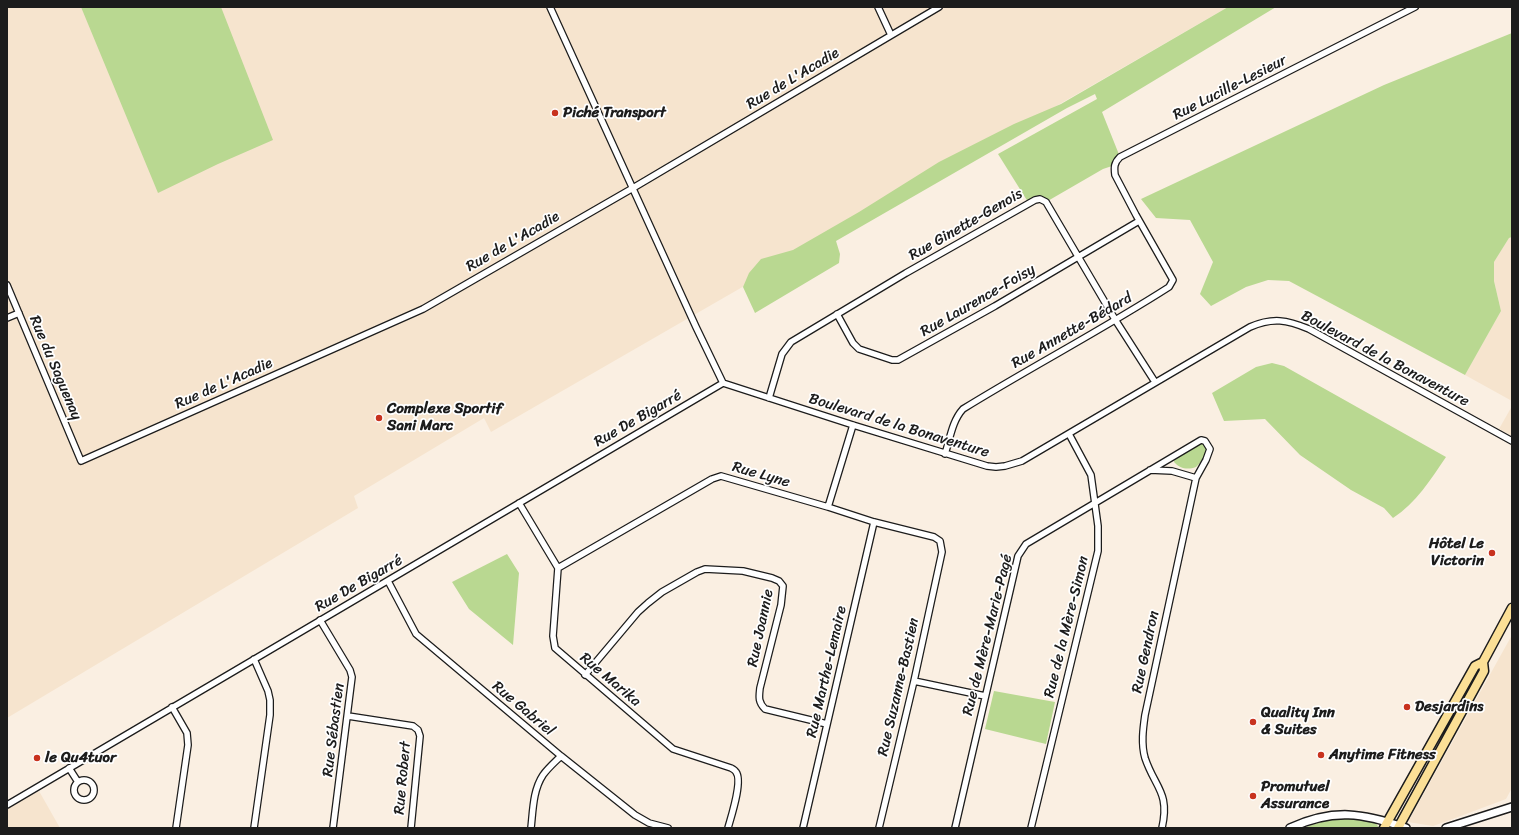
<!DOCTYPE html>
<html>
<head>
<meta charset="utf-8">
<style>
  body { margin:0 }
  #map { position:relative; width:1519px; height:835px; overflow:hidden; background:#faefe2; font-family:Sriracha,sans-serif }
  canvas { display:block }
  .frame { position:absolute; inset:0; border:8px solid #1c1c1c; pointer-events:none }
</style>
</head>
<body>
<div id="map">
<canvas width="1519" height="835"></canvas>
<div class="frame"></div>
</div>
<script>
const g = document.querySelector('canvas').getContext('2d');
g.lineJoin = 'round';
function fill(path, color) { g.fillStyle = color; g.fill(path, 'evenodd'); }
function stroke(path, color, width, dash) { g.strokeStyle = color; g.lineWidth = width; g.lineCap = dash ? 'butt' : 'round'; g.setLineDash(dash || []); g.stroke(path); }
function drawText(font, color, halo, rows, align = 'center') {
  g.font = font + ' Sriracha,sans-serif'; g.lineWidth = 3.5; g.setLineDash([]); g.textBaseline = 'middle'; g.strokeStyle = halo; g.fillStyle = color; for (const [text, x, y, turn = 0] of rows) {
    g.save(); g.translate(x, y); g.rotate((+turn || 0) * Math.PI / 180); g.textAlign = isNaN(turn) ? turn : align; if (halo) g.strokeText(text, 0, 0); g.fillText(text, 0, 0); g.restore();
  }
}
fill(new Path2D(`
  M 7,7 L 1228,7 L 491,432 L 484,418 L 354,496 L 358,508 L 7,718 Z
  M 1512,237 L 1512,401 L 1465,375 L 1501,311 L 1494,281 L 1494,262 L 1509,238 Z
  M 1512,406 L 1512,436 L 1499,429 Z
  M 1512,635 L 1512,788 L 1506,799 L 1450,820 L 1433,826 L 1408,822 Z
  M 39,791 L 60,828 L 7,828 L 7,809 Z`), '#f6e4ce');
fill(new Path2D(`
  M 81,7 L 221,7 L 273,140 L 218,164 L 158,193 Z
  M 1228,7 L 1276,7 L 1102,112 L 1120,157 L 1115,165 L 1103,169 L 1046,202 L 1040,199 L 1028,202 L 998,154 L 1097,99 L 1095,94 L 1067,108 L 836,241 L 840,254 L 839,263 L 755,313 L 743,287 L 749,273 L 761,259 L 793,250 L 859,212 L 939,162 L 1014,124 L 1061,104 Z
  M 1512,33 L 1512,237 L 1509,238 L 1494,262 L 1494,281 L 1501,311 L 1465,375 L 1289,281 L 1268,280 L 1246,287 L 1211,306 L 1200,294 L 1213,262 L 1190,220 L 1156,218 L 1141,199 L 1384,85 Z
  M 1272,363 L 1284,366 L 1446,457 C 1431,479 1416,503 1393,518 L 1384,508 L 1351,490 L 1300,455 L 1265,419 L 1224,421 L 1212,393 L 1256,367 Z
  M 1202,443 L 1205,444 C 1209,453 1202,461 1196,467 C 1188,470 1180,469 1174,462 L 1175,457 L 1197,444 Z
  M 507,554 L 519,573 L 513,645 L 469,609 L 452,582 Z
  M 994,691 L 1055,702 L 1046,744 L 985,729 Z
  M 1353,817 L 1374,820 L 1379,828 L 1303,828 L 1333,818 Z`), '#b9d891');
const minor = new Path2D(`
  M 550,7 L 696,327 L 723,383 L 853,425 L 987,466 L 996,467 L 1005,466 L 1022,461 L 1250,327 C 1273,317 1287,320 1309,329 L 1512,441
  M 878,7 L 891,35
  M 7,285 L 81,461 L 423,309 L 633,188 L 939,7
  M 837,314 L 853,343 L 859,349 L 892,360 L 898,360 L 995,306 L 1139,221
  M 7,318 L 19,313
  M 769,398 L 782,354 L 791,342 L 906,273 L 1035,200 L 1040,199 L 1046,202 L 1116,321 L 1155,382
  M 945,454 C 950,439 952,421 963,409 C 1031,367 1102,330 1169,287 L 1173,280 L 1136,215 L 1115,175 C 1114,167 1114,163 1120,157 L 1415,7
  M 1150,470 L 1172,471 L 1196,478
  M 519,503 L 558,568 L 553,636 L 555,648 L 673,749 L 731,768 C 733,769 735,770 736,772 C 743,781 731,817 728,828
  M 828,507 L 853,425
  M 558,568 L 712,479 L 721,476 L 828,507 L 874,522 L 934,537 L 940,541 L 942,552 L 914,681 L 879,828
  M 388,581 L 416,634 L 561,756 L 635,815 L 649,823 L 668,828
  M 320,620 L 350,670 L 352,677 L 333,828
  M 254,659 L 268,691 L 270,700 L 270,715 L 254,828
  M 585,675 L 638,612 L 648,603 L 662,592 L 697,572 L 705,569 L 743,571 L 772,578 L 779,581 L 783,586 L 781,605 L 760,688 C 759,697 758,702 765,709 L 827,724
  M 914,681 L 985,696
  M 172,707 L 187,733 L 188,745 L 176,828
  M 348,716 L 413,726 L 418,730 L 420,736 L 411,828
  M 69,768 L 78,782
  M74 790a10 10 0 1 1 20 0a10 10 0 1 1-20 0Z
  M 7,805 L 723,383
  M 531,828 C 533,810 533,790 543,775 C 548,768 555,762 561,756
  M 803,828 L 874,522
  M 955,828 L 1018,556 L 1026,544 L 1201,440 L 1205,441 L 1210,449 L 1206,460 L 1196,478 L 1145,715 C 1143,729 1141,744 1145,758 C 1155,788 1170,792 1162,828
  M 1031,828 L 1098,551 L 1098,526 L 1091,475 L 1069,434`);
const tertiary = new Path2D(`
  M 1290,828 C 1334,808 1363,813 1406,828
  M 1446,828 L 1512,807`);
const primary = new Path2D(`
  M 1384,828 L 1475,666 L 1483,662 L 1512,608
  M 1398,828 L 1484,671 L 1483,662`);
stroke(minor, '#1c1c1c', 8);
stroke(tertiary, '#1c1c1c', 10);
stroke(primary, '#1c1c1c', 11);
stroke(minor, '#fff', 5.5);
stroke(tertiary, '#fff', 7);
stroke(primary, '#fbdf96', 8);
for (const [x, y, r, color] of [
  [555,113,4,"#c8321e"],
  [379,418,4,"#c8321e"],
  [1492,553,4,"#c8321e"],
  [1407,707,4,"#c8321e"],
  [1253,722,4,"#c8321e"],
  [1321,755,4,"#c8321e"],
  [37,758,4,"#c8321e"],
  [1253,796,4,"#c8321e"]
]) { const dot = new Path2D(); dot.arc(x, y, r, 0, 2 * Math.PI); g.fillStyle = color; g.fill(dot); stroke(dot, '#fff', 1.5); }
drawText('15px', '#1c1c1c', '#fff', [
  ["Rue de L'Acadie",793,79,-31],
  ["Rue Lucille-Lesieur",1230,88,-27],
  ["Rue Ginette-Genois",966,225,-30],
  ["Rue de L'Acadie",513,242,-30],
  ["Rue Laurence-Foisy",978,301,-30],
  ["Rue Annette-Bédard",1072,331,-30],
  ["Boulevard de la Bonaventure",1385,359,28],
  ["Rue du Saguenay",55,368,67],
  ["Rue de L'Acadie",224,384,-24],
  ["Rue De Bigarré",638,419,-30],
  ["Boulevard de la Bonaventure",899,426,17],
  ["Rue Lyne",761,475,16],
  ["Rue De Bigarré",359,584,-30],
  ["Rue de la Mère-Simon",1067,627,-76],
  ["Rue Joannie",761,628,-78],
  ["Rue de Mère-Marie-Pagé",988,635,-76],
  ["Rue Gendron",1146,652,-78],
  ["Rue Marthe-Lemaire",827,672,-77],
  ["Rue Marika",610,680,40],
  ["Rue Suzanne-Bastien",899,687,-77],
  ["Rue Gabriel",523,709,40],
  ["Rue Sébastien",334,730,-83],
  ["Rue Robert",403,778,-85]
]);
drawText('bold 15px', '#1c1c1c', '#fff', [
  ["Piché Transport",563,113],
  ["Complexe Sportif",387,409],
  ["Sani Marc",387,426],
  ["Hôtel Le",1484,544,"right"],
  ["Victorin",1484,561,"right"],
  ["Desjardins",1415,707],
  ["Quality Inn",1261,713],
  ["& Suites",1261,730],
  ["Anytime Fitness",1329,755],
  ["le Qu4tuor",45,758],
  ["Promutuel",1261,787],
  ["Assurance",1261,804]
], 'left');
</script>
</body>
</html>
